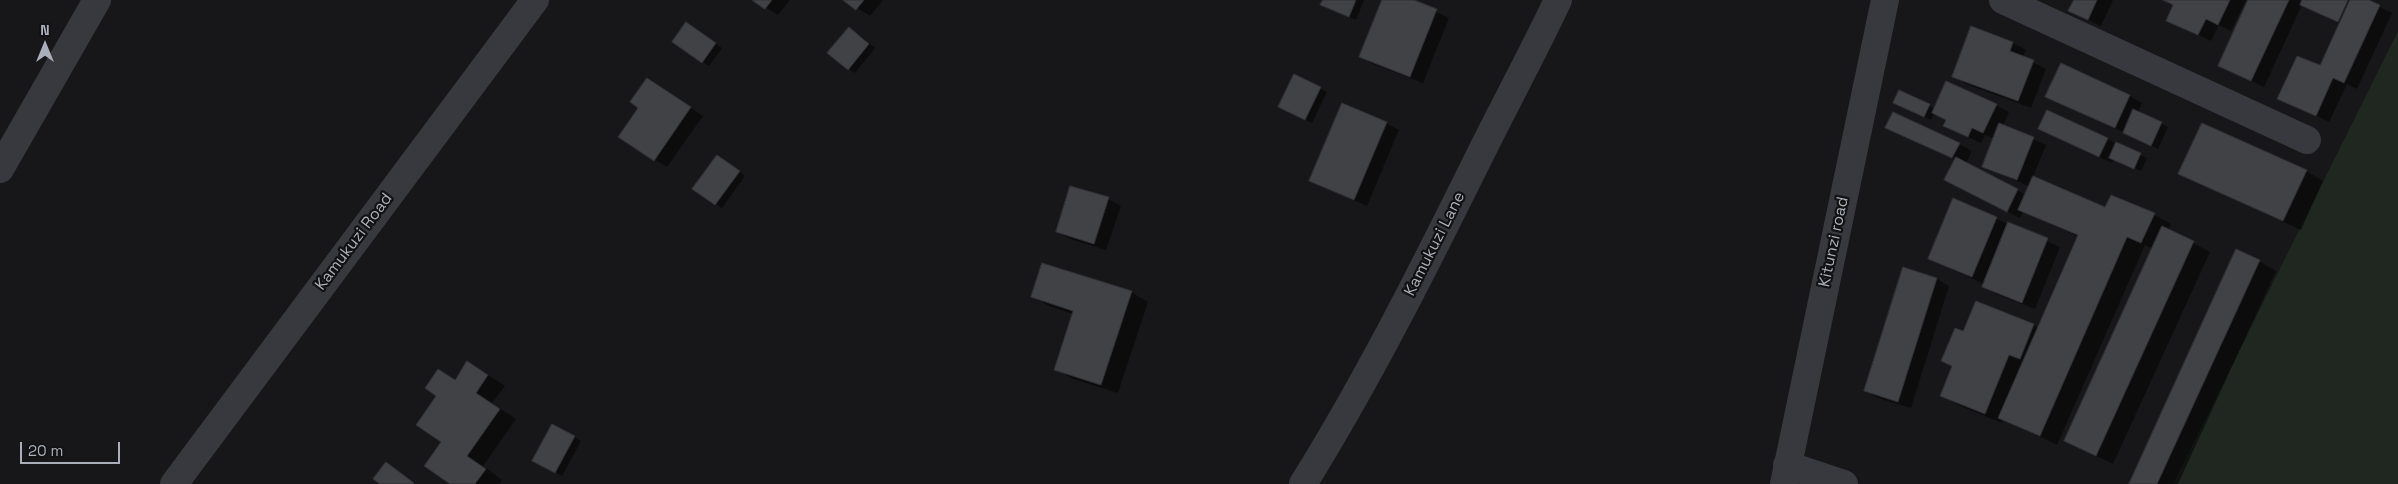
<!DOCTYPE html>
<html>
<head>
<meta charset="utf-8">
<style>
  body { margin:0 }
  #map { position:relative; width:2398px; height:484px; overflow:hidden; background:#171719; font-family:"Space Grotesk",sans-serif }
  canvas { display:block }
  .north { position:absolute; left:20px; top:20px; width:50px; height:50px; -webkit-text-stroke:4px #121214; paint-order:stroke; rotate:0deg; font-size:14px; font-weight:700; line-height:20px; text-align:center; color:#a9aeb8 }
  .north::after { content:''; display:block; margin:auto; width:18px; height:22px; background:#a9aeb8; clip-path:polygon(50% 0,100% 100%,50% 72%,0 100%) }
  .scale { position:absolute; left:20px; top:442px; width:100px; height:22px; box-sizing:border-box; border:2px solid #a9aeb8; border-top:0; padding-left:6px; font-size:15px; line-height:18px; white-space:nowrap; color:#a9aeb8; -webkit-text-stroke:4px #121214; paint-order:stroke }
</style>
</head>
<body>
<div id="map">
<canvas width="2398" height="484"></canvas>
<div class="north">N</div>
<div class="scale">20 m</div>
</div>
<script>
const g = document.querySelector('canvas').getContext('2d');
g.lineJoin = 'round';
function fill(path, color) { g.fillStyle = color; g.fill(path, 'evenodd'); }
function stroke(path, color, width, dash) { g.strokeStyle = color; g.lineWidth = width; g.lineCap = dash ? 'butt' : 'round'; g.setLineDash(dash || []); g.stroke(path); }
function drawText(font, color, halo, rows, align = 'center') {
  g.font = font + ' "Space Grotesk",sans-serif'; g.lineWidth = 4.5; g.setLineDash([]); g.textBaseline = 'middle'; g.strokeStyle = halo; g.fillStyle = color; for (const [text, x, y, turn = 0] of rows) {
    g.save(); g.translate(x, y); g.rotate((+turn || 0) * Math.PI / 180); g.textAlign = isNaN(turn) ? turn : align; if (halo) g.strokeText(text, 0, 0); g.fillText(text, 0, 0); g.restore();
  }
}
fill(new Path2D(`
  M 2398,31 L 2398,484 L 2173,484 Z`), '#1f2720');
fill(new Path2D(`
  M 754,0 L 790,0 L 778,15 Z
  M 845,0 L 883,0 L 870,16 Z
  M 1324,0 L 1364,0 L 1356,20 L 1328,8 Z
  M 1383,0 L 1410,0 L 1449,18 L 1423,83 L 1373,64 L 1361,57 Z
  M 2075,0 L 2113,0 L 2101,26 L 2070,11 Z
  M 2165,0 L 2246,0 L 2231,31 L 2219,25 L 2211,41 L 2168,20 L 2175,5 Z
  M 2249,0 L 2366,0 L 2392,13 L 2357,89 L 2347,84 L 2329,122 L 2278,98 L 2320,67 L 2340,24 L 2302,5 L 2264,87 L 2220,65 Z
  M 693,28 L 722,48 L 709,66 L 703,62 Z
  M 849,28 L 875,48 L 855,73 L 849,69 Z
  M 1972,28 L 2013,43 L 2026,50 L 2023,57 L 2046,69 L 2031,108 L 1966,84 L 1954,76 Z
  M 1294,75 L 1327,92 L 1312,123 L 1286,110 Z
  M 660,87 L 703,116 L 667,167 L 655,160 Z
  M 1900,91 L 1935,109 L 1996,105 L 2009,112 L 2003,125 L 2046,145 L 2033,177 L 2106,208 L 2154,215 L 2171,224 L 2168,230 L 2210,252 L 2113,464 L 2066,441 L 2153,249 L 2145,245 L 2057,445 L 2004,419 L 2002,423 L 1958,405 L 1942,396 L 1953,367 L 1943,361 L 1964,333 L 2033,325 L 2039,328 L 2079,237 L 2023,211 L 2020,218 L 1958,186 L 1956,160 L 1887,127 L 1959,144 L 1972,151 L 1966,163 L 2026,195 L 2030,187 L 1984,166 L 1995,139 L 1985,135 L 1981,143 L 1944,126 L 1947,121 L 1934,113 L 1931,120 L 1901,106 Z
  M 2047,96 L 2130,96 L 2142,103 L 2138,112 L 2168,127 L 2158,149 Z
  M 1386,123 L 1399,130 L 1367,206 L 1311,181 Z
  M 2040,129 L 2107,139 L 2147,158 L 2141,171 L 2114,159 L 2112,163 Z
  M 724,160 L 745,176 L 722,208 L 694,188 Z
  M 2306,171 L 2323,181 L 2301,230 L 2180,173 Z
  M 1108,199 L 1121,206 L 1106,250 L 1070,239 L 1057,232 Z
  M 1954,200 L 2060,247 L 2035,309 L 1996,294 L 1983,286 L 1984,284 L 1929,259 Z
  M 2259,261 L 2276,271 L 2178,484 L 2130,484 Z
  M 1904,269 L 1937,279 L 1949,286 L 1911,408 L 1878,398 L 1865,391 Z
  M 1131,292 L 1148,302 L 1118,393 L 1073,379 L 1056,369 L 1073,314 L 1049,306 L 1032,296 Z
  M 468,362 L 505,386 L 492,403 L 516,419 L 483,466 L 502,480 L 499,484 L 453,484 L 442,442 L 437,396 L 439,370 L 456,380 Z
  M 553,426 L 581,441 L 562,476 L 534,461 Z`), '#0007');
const building = new Path2D(`
  M 752,0 L 772,0 L 765,9 Z
  M 843,0 L 864,0 L 856,10 Z
  M 1323,0 L 1356,0 L 1349,17 L 1320,5 Z
  M 1382,0 L 1414,0 L 1437,9 L 1410,77 L 1359,57 Z
  M 2074,0 L 2097,0 L 2088,20 L 2068,11 Z
  M 2163,0 L 2230,0 L 2218,25 L 2206,19 L 2198,35 L 2166,21 L 2173,5 Z
  M 2248,0 L 2289,0 L 2251,81 L 2218,66 Z
  M 2302,0 L 2348,0 L 2338,22 L 2300,5 Z
  M 2350,0 L 2369,0 L 2380,5 L 2344,83 L 2333,78 L 2316,116 L 2277,99 L 2297,56 L 2320,65 Z
  M 686,22 L 716,43 L 702,63 L 672,42 Z
  M 1971,26 L 2013,42 L 2010,51 L 2034,60 L 2018,101 L 1952,77 Z
  M 849,27 L 869,44 L 848,70 L 827,53 Z
  M 2061,63 L 2130,95 L 2115,128 L 2045,97 Z
  M 1294,74 L 1321,87 L 1305,120 L 1278,107 Z
  M 647,78 L 691,107 L 654,161 L 618,137 L 638,108 L 630,102 Z
  M 1946,81 L 1997,104 L 1983,133 L 1972,128 L 1968,137 L 1943,126 L 1946,120 L 1932,113 Z
  M 1899,90 L 1930,104 L 1924,117 L 1893,103 Z
  M 1342,103 L 1387,122 L 1354,200 L 1309,181 Z
  M 2133,109 L 2162,122 L 2151,146 L 2123,133 Z
  M 2047,110 L 2108,138 L 2099,157 L 2038,129 Z
  M 1893,112 L 1960,143 L 1952,158 L 1885,128 Z
  M 1999,123 L 2034,137 L 2017,180 L 1982,167 Z
  M 2202,123 L 2307,170 L 2283,221 L 2178,174 Z
  M 2116,142 L 2141,153 L 2134,169 L 2109,158 Z
  M 717,155 L 740,171 L 715,205 L 692,189 Z
  M 1956,157 L 2018,189 L 2007,212 L 1944,180 Z
  M 2033,176 L 2105,207 L 2111,195 L 2155,213 L 2141,243 L 2127,237 L 2040,436 L 1998,418 L 2078,235 L 2018,210 Z
  M 1070,186 L 1109,197 L 1094,244 L 1056,232 Z
  M 1953,198 L 1997,217 L 1972,277 L 1928,259 Z
  M 2008,222 L 2048,238 L 2022,303 L 1982,287 Z
  M 2162,226 L 2194,241 L 2096,456 L 2064,441 Z
  M 2236,249 L 2260,260 L 2157,484 L 2129,484 Z
  M 1042,263 L 1132,291 L 1101,385 L 1054,370 L 1073,311 L 1031,297 Z
  M 1903,267 L 1937,278 L 1898,402 L 1864,391 Z
  M 1976,301 L 2034,324 L 2020,359 L 2009,355 L 1985,414 L 1940,396 L 1952,366 L 1941,361 L 1955,328 L 1963,331 Z
  M 467,361 L 488,375 L 476,393 L 500,409 L 467,456 L 486,469 L 475,484 L 450,484 L 424,466 L 441,442 L 416,425 L 436,396 L 425,388 L 438,369 L 455,380 Z
  M 552,424 L 575,436 L 555,473 L 532,461 Z
  M 386,462 L 414,483 L 413,484 L 380,484 L 373,479 Z`);
fill(building, '#414246');
stroke(building, '#313135', 1);
stroke(new Path2D(`
  M 2003,0 L 2307,140
  M 0,169 L 97,0
  M 1787,465 L 1844,484
  M 174,484 L 535,0
  M 1303,484 C 1367,381 1422,272 1476,163 C 1503,108 1532,55 1558,0`), '#38393e', 28);
stroke(new Path2D(`
  M 1784,484 L 1885,0`), '#38393e', 28);
drawText('16px', '#a9aeb8', '#121214', [
  ["Kamukuzi Road",354,242,-53],
  ["Kitunzi road",1834,242,-78],
  ["Kamukuzi Lane",1435,244,-63]
]);
</script>
</body>
</html>
